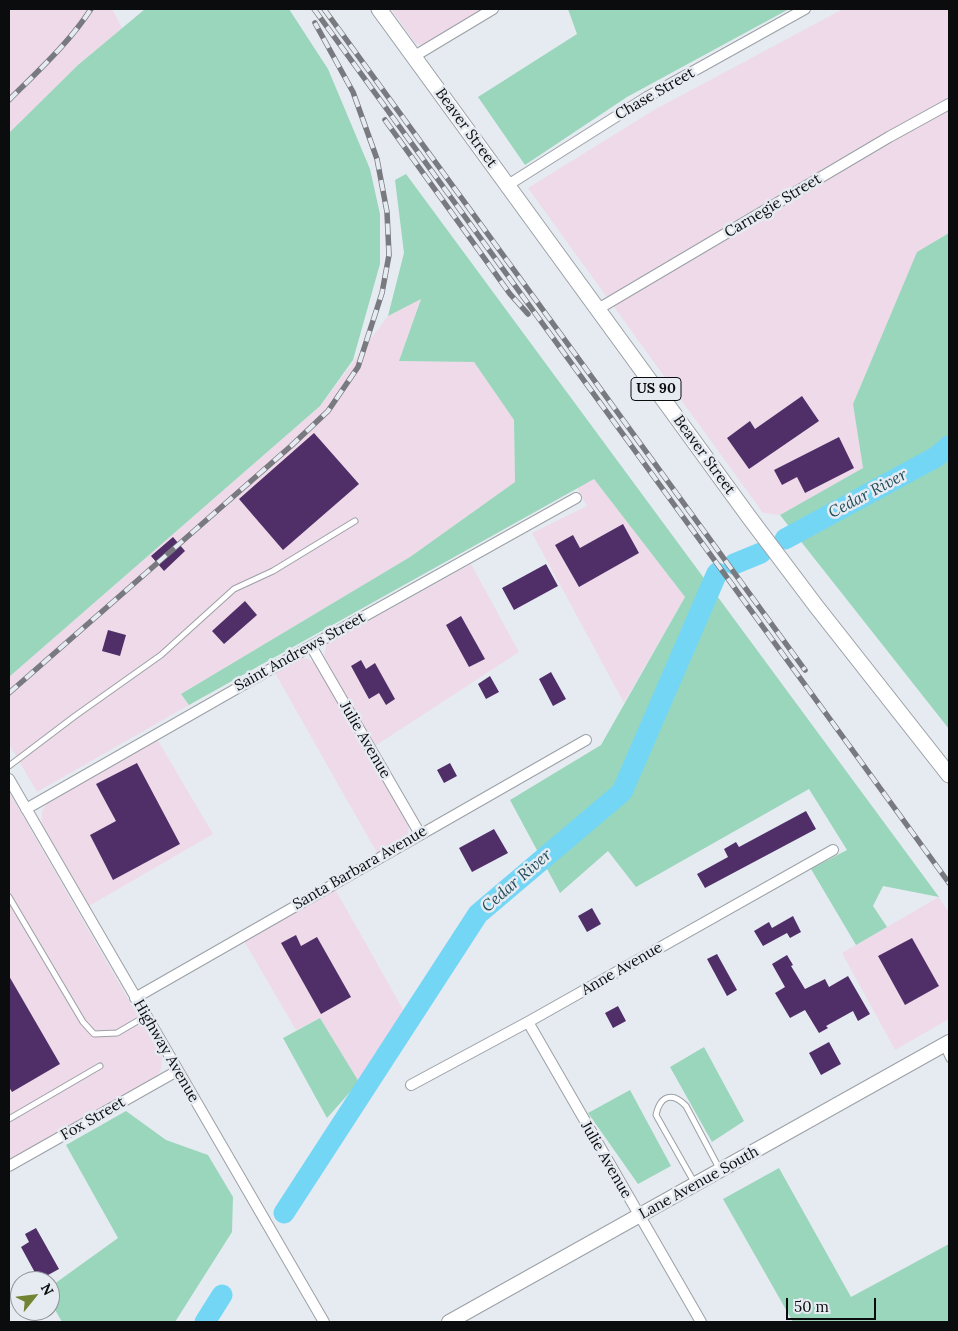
<!DOCTYPE html>
<html>
<head>
<meta charset="utf-8">
<style>
  body { margin:0 }
  #map { position:relative; width:958px; height:1331px; overflow:hidden; background:#e6ebf2; font-family:Lora,serif }
  canvas { display:block }
  .frame { position:absolute; inset:0; border:10px solid #0b0c0e; pointer-events:none }
  .north { position:absolute; left:10px; top:1271px; width:50px; height:50px; box-sizing:border-box; background:#e6ebf2; border:1px solid #8e9297; border-radius:50%; rotate:61deg; font-size:14px; font-weight:700; line-height:20px; text-align:center; color:#0b0c0e }
  .north::after { content:''; display:block; margin:auto; width:18px; height:22px; background:#728332; clip-path:polygon(50% 0,100% 100%,50% 72%,0 100%) }
  .scale { position:absolute; left:786px; top:1298px; width:90px; height:22px; box-sizing:border-box; border:2px solid #0b0c0e; border-top:0; padding-left:6px; font-size:15px; line-height:18px; white-space:nowrap; color:#0b0c0e; -webkit-text-stroke:4px #e6ebf2; paint-order:stroke }
</style>
</head>
<body>
<div id="map">
<canvas width="958" height="1331"></canvas>
<div class="frame"></div>
<div class="north">N</div>
<div class="scale">50 m</div>
</div>
<script>
const g = document.querySelector('canvas').getContext('2d');
g.lineJoin = 'round';
function fill(path, color) { g.fillStyle = color; g.fill(path, 'evenodd'); }
function stroke(path, color, width, dash) { g.strokeStyle = color; g.lineWidth = width; g.lineCap = dash ? 'butt' : 'round'; g.setLineDash(dash || []); g.stroke(path); }
function drawText(font, color, halo, rows, align = 'center') {
  g.font = font + ' Lora,serif'; g.lineWidth = 5; g.setLineDash([]); g.textBaseline = 'middle'; g.strokeStyle = halo; g.fillStyle = color; for (const [text, x, y, turn = 0] of rows) {
    g.save(); g.translate(x, y); g.rotate((+turn || 0) * Math.PI / 180); g.textAlign = isNaN(turn) ? turn : align; if (halo) g.strokeText(text, 0, 0); g.fillText(text, 0, 0); g.restore();
  }
}
fill(new Path2D(`
  M 9,9 L 112,9 L 122,28 L 78,65 L 9,133 Z
  M 391,9 L 484,9 L 425,45 L 416,44 Z
  M 843,9 L 949,9 L 949,233 L 917,253 L 853,404 L 863,468 L 780,515 L 763,513 L 528,188 L 654,110 Z
  M 421,298 L 399,361 L 474,362 L 514,420 L 515,482 L 410,557 L 181,694 L 189,705 L 37,792 L 9,744 L 9,677 L 320,406 L 388,316 Z
  M 594,479 L 685,597 L 624,703 L 532,533 L 587,506 L 577,488 Z
  M 471,564 L 519,652 L 375,746 L 324,656 L 327,644 Z
  M 301,658 L 308,659 L 316,664 L 409,824 L 408,835 L 377,853 L 275,673 Z
  M 157,739 L 213,834 L 89,906 L 42,825 L 42,811 L 47,803 Z
  M 9,792 L 162,1058 L 161,1069 L 157,1077 L 9,1160 Z
  M 335,889 L 405,1013 L 359,1082 L 320,1018 L 296,1030 L 244,941 Z
  M 939,897 L 949,913 L 949,1019 L 895,1050 L 842,953 Z`), '#eedae8');
fill(new Path2D(`
  M 145,9 L 289,9 L 328,69 L 370,169 L 380,214 L 380,264 L 353,360 L 320,406 L 9,677 L 9,133 L 78,65 Z
  M 568,9 L 789,9 L 627,97 L 525,165 L 478,97 L 577,34 Z
  M 406,174 L 939,897 L 883,886 L 873,906 L 887,927 L 856,945 L 811,869 L 847,850 L 809,789 L 636,887 L 608,851 L 560,893 L 510,800 L 601,745 L 685,597 L 594,479 L 189,705 L 181,694 L 410,557 L 515,482 L 514,420 L 474,362 L 399,361 L 421,299 L 388,316 L 404,253 L 395,180 Z
  M 949,233 L 949,729 L 780,515 L 863,468 L 853,404 L 917,252 Z
  M 320,1018 L 359,1082 L 327,1118 L 283,1038 Z
  M 704,1047 L 744,1121 L 712,1142 L 670,1067 Z
  M 630,1090 L 671,1166 L 638,1184 L 588,1113 Z
  M 126,1111 L 166,1140 L 208,1155 L 233,1197 L 232,1232 L 175,1322 L 62,1322 L 50,1301 L 50,1287 L 118,1238 L 66,1145 Z
  M 779,1168 L 851,1297 L 949,1244 L 949,1322 L 793,1322 L 723,1199 Z`), '#9ad6bb');
stroke(new Path2D(`
  M 785,539 L 936,457 L 949,446
  M 734,564 L 761,553
  M 284,1213 L 478,914 L 622,792 L 717,573
  M 205,1322 L 222,1295`), '#74d6f5', 21);
fill(new Path2D(`
  M 802,396 L 819,421 L 749,469 L 727,438 L 750,421 L 755,429 Z
  M 314,433 L 359,484 L 283,550 L 239,499 Z
  M 839,437 L 854,468 L 805,493 L 797,477 L 782,485 L 774,470 Z
  M 623,524 L 639,553 L 579,587 L 555,545 L 573,535 L 580,548 Z
  M 173,537 L 185,551 L 164,571 L 151,556 Z
  M 546,564 L 558,586 L 514,610 L 502,588 Z
  M 245,601 L 257,615 L 224,644 L 212,631 Z
  M 461,616 L 485,659 L 469,667 L 446,625 Z
  M 108,630 L 126,635 L 120,656 L 102,651 Z
  M 361,660 L 366,669 L 375,663 L 395,699 L 386,705 L 379,693 L 369,699 L 351,666 Z
  M 551,672 L 566,699 L 553,706 L 539,679 Z
  M 490,676 L 499,692 L 486,699 L 478,684 Z
  M 137,763 L 180,844 L 113,880 L 90,835 L 116,821 L 96,784 Z
  M 450,763 L 457,776 L 444,783 L 437,770 Z
  M 806,811 L 816,829 L 705,888 L 697,874 L 728,857 L 724,849 L 736,842 L 739,847 Z
  M 494,829 L 508,853 L 472,872 L 459,848 Z
  M 592,908 L 601,924 L 587,932 L 578,916 Z
  M 793,916 L 801,932 L 790,938 L 787,933 L 763,946 L 754,931 L 769,922 L 772,928 Z
  M 296,935 L 301,946 L 317,937 L 351,997 L 321,1014 L 281,943 Z
  M 912,938 L 939,986 L 905,1005 L 878,956 Z
  M 717,954 L 737,990 L 727,996 L 707,959 Z
  M 787,955 L 793,965 L 791,966 L 805,989 L 825,979 L 829,987 L 848,976 L 870,1014 L 858,1021 L 853,1011 L 826,1026 L 828,1028 L 819,1033 L 805,1010 L 790,1018 L 775,993 L 785,987 L 772,964 Z
  M 9,976 L 60,1064 L 12,1092 L 9,1087 Z
  M 618,1006 L 626,1021 L 613,1028 L 605,1013 Z
  M 829,1042 L 841,1064 L 821,1075 L 809,1053 Z
  M 36,1228 L 59,1269 L 39,1280 L 21,1247 L 29,1242 L 25,1234 Z`), '#502f69');
const service = new Path2D(`
  M 9,766 L 75,716 L 161,655 L 234,589 L 273,571 L 355,521
  M 9,897 L 83,1022 L 94,1034 L 117,1033 L 146,1016
  M 943,1046 L 949,1059
  M 9,1119 L 100,1066
  M 694,1182 L 656,1115 C 660,1096 672,1091 686,1106 L 720,1170`);
const minor = new Path2D(`
  M 413,57 L 493,9
  M 508,185 L 647,97 L 805,9
  M 598,309 L 889,137 L 949,104
  M 311,646 L 420,834
  M 9,779 L 324,1322
  M 26,809 L 311,646 L 576,498
  M 135,998 L 586,740
  M 528,1022 L 701,1322
  M 411,1085 L 528,1022 L 833,850
  M 9,1166 L 177,1071`);
const secondary = new Path2D(`
  M 449,1322 L 949,1042`);
const primary = new Path2D(`
  M 379,9 L 749,517 L 816,606 L 949,775`);
stroke(service, '#9ba0a6', 7);
stroke(minor, '#9ba0a6', 12);
stroke(secondary, '#9ba0a6', 16);
stroke(primary, '#9ba0a6', 17);
stroke(service, '#fff', 5);
stroke(minor, '#fff', 10);
stroke(secondary, '#fff', 14);
stroke(primary, '#fff', 15);
const rail = new Path2D(`
  M 314,9 L 949,883
  M 324,9 L 805,670
  M 9,100 C 38,71 69,43 91,9
  M 385,120 L 510,294 L 528,314
  M 9,693 L 291,446 L 328,411 L 358,367 L 382,293 L 389,255 L 387,212 L 377,159 L 353,92 L 315,23`);
stroke(rail, '#787a7f', 5.5);
stroke(rail, '#e6ebf2', 4, [11]);
for (const [x, y, w] of [
  [656,389,50]
]) { const box = new Path2D(); box.roundRect(x - w / 2, y - 11.5, w, 23, 4); g.fillStyle = '#e6ebf2'; g.fill(box); stroke(box, '#0b0c0e', 1); }
drawText('bold 14px', '#0b0c0e', null, [
  ["US 90",656,389]
]);
drawText('15px', '#0b0c0e', '#e6ebf2', [
  ["Chase Street",655,94,-30],
  ["Beaver Street",466,128,54],
  ["Carnegie Street",773,206,-31],
  ["Beaver Street",704,455,54],
  ["Saint Andrews Street",300,652,-29],
  ["Julie Avenue",365,740,60],
  ["Santa Barbara Avenue",360,868,-30],
  ["Anne Avenue",622,969,-30],
  ["Highway Avenue",166,1051,60],
  ["Fox Street",93,1119,-30],
  ["Julie Avenue",606,1160,60],
  ["Lane Avenue South",699,1183,-29]
]);
drawText('italic 16px', '#244f5c', '#e6ebf2', [
  ["Cedar River",868,494,-28],
  ["Cedar River",517,881,-41]
]);
</script>
</body>
</html>
